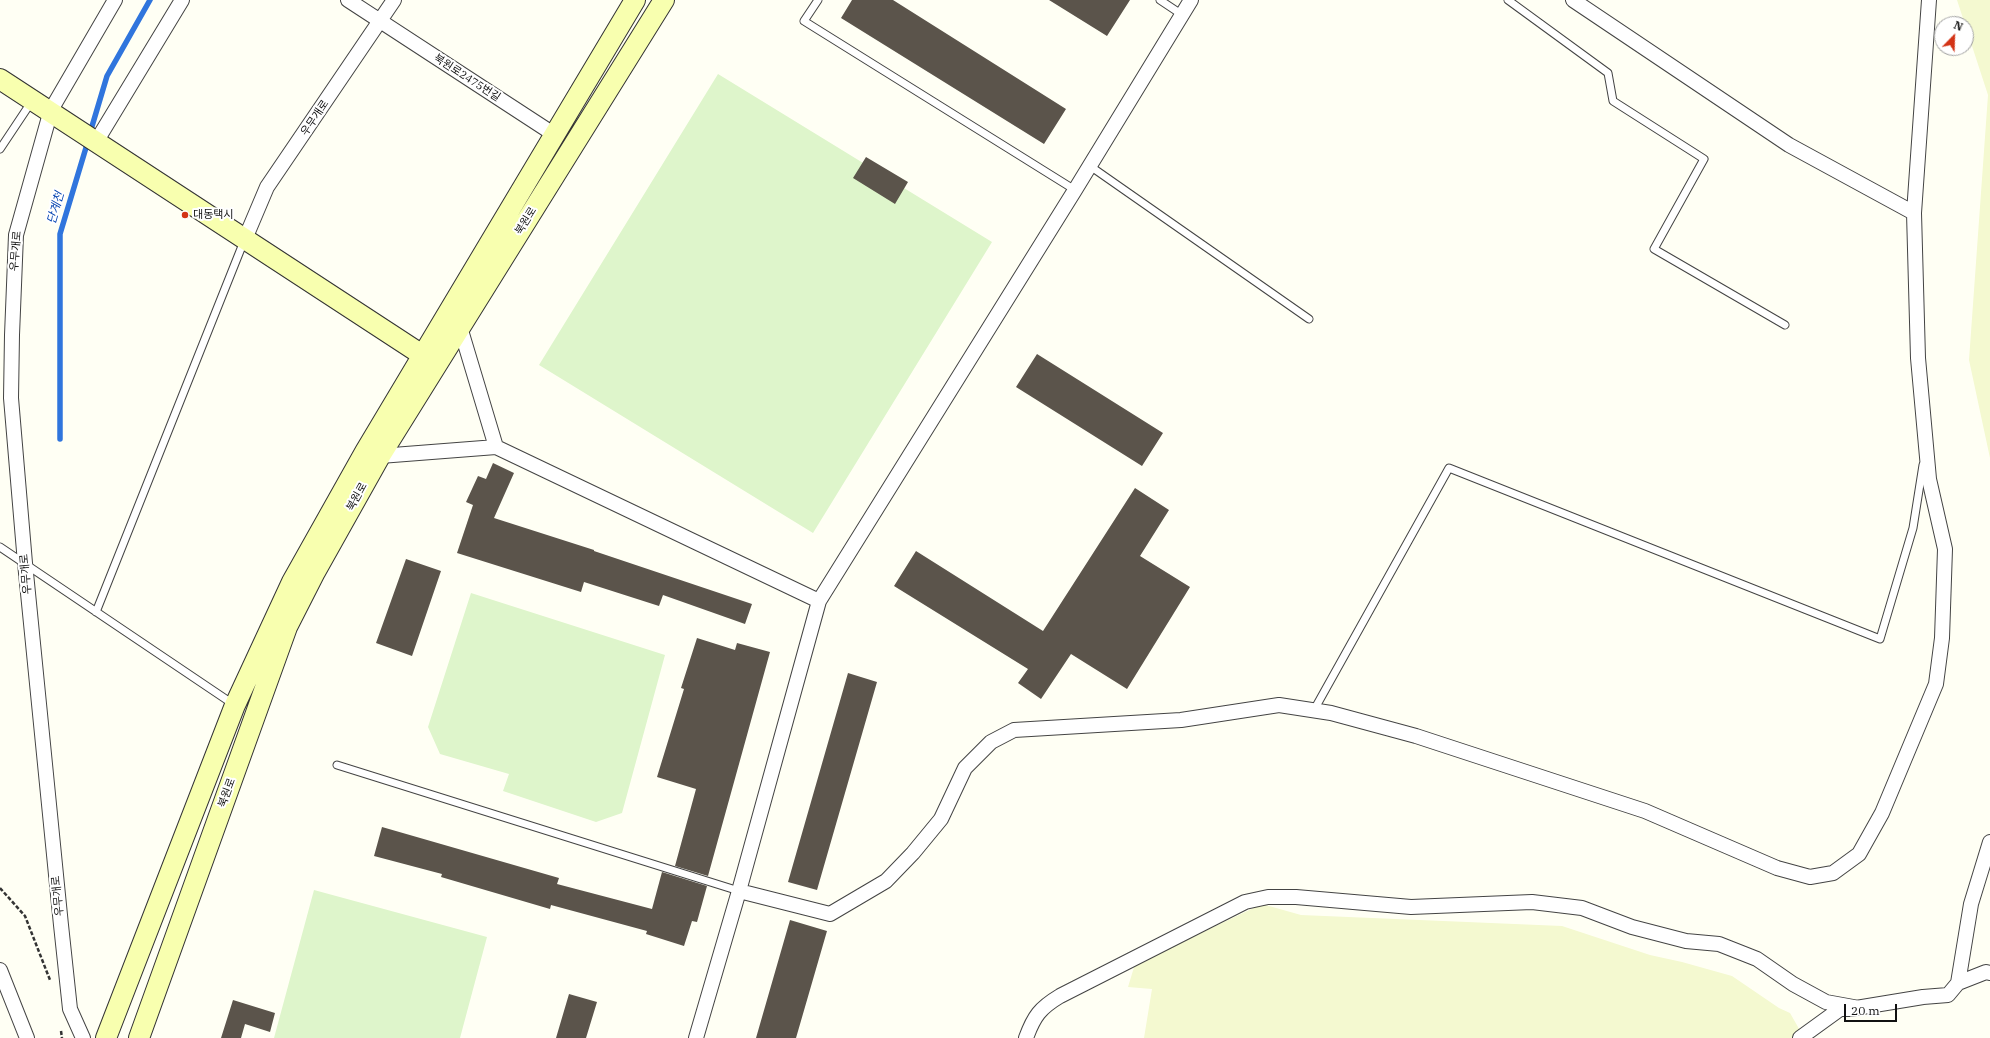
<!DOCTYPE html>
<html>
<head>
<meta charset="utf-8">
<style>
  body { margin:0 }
  #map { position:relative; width:1990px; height:1038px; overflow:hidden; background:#fffff4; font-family:"IBM Plex Serif",serif }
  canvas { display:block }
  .north { position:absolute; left:1934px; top:16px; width:40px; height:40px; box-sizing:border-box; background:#fff; border:1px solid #a0a0a0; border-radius:50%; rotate:23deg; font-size:11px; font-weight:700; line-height:16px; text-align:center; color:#111 }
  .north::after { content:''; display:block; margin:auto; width:14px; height:18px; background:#d33316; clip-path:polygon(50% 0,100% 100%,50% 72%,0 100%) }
  .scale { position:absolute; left:1844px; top:1004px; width:53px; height:18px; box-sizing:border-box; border:2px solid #111; border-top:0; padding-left:5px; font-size:12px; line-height:14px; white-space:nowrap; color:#111; -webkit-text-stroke:3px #fff; paint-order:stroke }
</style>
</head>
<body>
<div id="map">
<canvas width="1990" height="1038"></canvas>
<div class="north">N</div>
<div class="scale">20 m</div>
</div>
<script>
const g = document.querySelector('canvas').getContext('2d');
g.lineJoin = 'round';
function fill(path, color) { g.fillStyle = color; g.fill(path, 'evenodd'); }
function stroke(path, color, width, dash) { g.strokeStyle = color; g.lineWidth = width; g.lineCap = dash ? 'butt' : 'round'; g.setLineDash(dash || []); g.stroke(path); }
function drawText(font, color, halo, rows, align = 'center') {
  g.font = font + ' "IBM Plex Serif","Noto Sans KR",serif'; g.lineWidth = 4; g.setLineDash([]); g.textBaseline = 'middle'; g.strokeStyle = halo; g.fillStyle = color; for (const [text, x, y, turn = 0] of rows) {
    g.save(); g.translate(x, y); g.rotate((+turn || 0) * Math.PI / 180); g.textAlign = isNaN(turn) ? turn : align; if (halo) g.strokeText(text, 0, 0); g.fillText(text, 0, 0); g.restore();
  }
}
fill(new Path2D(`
  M 1957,0 L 1990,0 L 1990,458 L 1969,360 L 1988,95 Z
  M 1262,904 L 1301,915 L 1562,926 L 1650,955 L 1682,962 L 1732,976 L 1779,1008 L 1790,1013 L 1802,1034 L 1798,1038 L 1144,1038 L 1152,989 L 1128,987 L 1135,964 Z`), '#f4f9d0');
fill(new Path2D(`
  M 718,74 L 992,242 L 813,533 L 539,365 Z
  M 471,593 L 665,655 L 622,813 L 596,822 L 503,791 L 509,774 L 440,754 L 428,727 Z
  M 314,890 L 487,937 L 460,1038 L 274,1038 Z`), '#def5cb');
stroke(new Path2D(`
  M 90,133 L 107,76 L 150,0
  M 60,439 L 60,234 L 88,141`), '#3075dd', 5.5);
fill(new Path2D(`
  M 852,0 L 893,0 L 1066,109 L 1044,144 L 841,18 Z
  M 1049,0 L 1130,0 L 1107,36 Z
  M 866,157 L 908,182 L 895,204 L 853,178 Z
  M 1037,354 L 1163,433 L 1142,466 L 1016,387 Z
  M 493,463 L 514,473 L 494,518 L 594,550 L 594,551 L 752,604 L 745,624 L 663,595 L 659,606 L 584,582 L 581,592 L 457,553 L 473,505 L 466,502 L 478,476 L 486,479 Z
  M 1135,488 L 1169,510 L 1140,556 L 1190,587 L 1127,689 L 1071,654 L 1041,699 L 1018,683 L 1028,669 L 894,586 L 916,551 L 1043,631 Z
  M 406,559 L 441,571 L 412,656 L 376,643 Z
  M 697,638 L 735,650 L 737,643 L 770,652 L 708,876 L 675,866 L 696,789 L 657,777 L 684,689 L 681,688 Z
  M 848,673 L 877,682 L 817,890 L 788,882 Z
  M 382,827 L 559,878 L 557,884 L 652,909 L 662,872 L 707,886 L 697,922 L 692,921 L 684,946 L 646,934 L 647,931 L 551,905 L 550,909 L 441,877 L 442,874 L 374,856 Z
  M 790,920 L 827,931 L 796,1038 L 756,1038 Z
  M 569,994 L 597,1002 L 586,1038 L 556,1038 Z
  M 233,1000 L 275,1013 L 270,1032 L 245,1024 L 241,1038 L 221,1038 Z`), '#5b544b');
const lane = new Path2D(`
  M 818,0 L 804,21 L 1075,190
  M 1160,0 L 1181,14
  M 1508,0 L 1608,73 L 1613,101 L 1704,159 L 1654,249 L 1785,325
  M 0,149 L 32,101
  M 1090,166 L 1309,319
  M 0,547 L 233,704
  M 96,612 L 244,241
  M 1314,710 L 1449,468 L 1880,639 L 1913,528 L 1923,465
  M 337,765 L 739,891`);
const street = new Path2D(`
  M 348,0 L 555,135
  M 1573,0 L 1789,145 L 1914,213
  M 96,142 L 182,0
  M 245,239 L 267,187 L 394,0
  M 460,327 L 496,447
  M 380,456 L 496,447 L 819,601
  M 739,891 L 830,914 L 886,881 L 913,853 L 941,819 L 965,768 L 991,742 L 1014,730 L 1181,720 L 1279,705 L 1331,713 L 1416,736 L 1645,811 L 1777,868 L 1810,877 L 1833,873 L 1859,854 L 1882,813 L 1936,684 L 1942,638 L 1945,549 L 1929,479 L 1918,358 L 1914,213 L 1929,0
  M 0,970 L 27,1038
  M 1958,983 L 1971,904 L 1990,842
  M 83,1038 L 70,1009 L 61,925 L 25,563 L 11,398 L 12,335 L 16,235 L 51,110 L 115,0
  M 696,1038 L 739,891 L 819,601 L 1075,190 L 1191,0
  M 1026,1038 C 1034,1016 1040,1008 1060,996 L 1245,902 L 1268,897 L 1296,897 L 1411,907 L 1532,902 L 1582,908 L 1632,927 L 1686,941 L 1719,944 L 1757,959 L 1793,984 L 1826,1002 L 1859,1008
  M 1800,1038 L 1840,1009 L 1850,1009 L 1923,997 L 1948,995 L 1958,983 L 1986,972 L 1990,973`);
const secondary = new Path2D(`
  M 0,79 L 433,362
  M 106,1038 L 235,705 L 292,582 L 365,452 L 635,0
  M 139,1038 L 287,627 L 315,572 L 380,456 L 664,0`);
stroke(lane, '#444', 9);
stroke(street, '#444', 16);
stroke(secondary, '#333', 22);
stroke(new Path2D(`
  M 0,888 L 25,916 L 50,980
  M 61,1031 L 62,1038`), '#333', 2.5, [4, 2]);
stroke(lane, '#fff', 7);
stroke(street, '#fff', 14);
stroke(secondary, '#f8ffaf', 20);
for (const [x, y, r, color] of [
  [185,215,4,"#d33316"]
]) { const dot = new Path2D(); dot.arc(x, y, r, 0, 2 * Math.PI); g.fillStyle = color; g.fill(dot); stroke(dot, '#fff', 1.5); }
drawText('11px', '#111', '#fff', [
  ["북원로2475번길",467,78,33],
  ["우무개로",315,118,-56],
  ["북원로",526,221,-58],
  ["우무개로",16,251,-85],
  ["북원로",357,497,-61],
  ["우무개로",26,574,-95],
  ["북원로",227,793,-70],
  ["우무개로",58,896,-96]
]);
drawText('11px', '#111', '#fff', [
  ["대동택시",193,215]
], 'left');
drawText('italic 12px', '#0947b3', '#fff', [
  ["단계천",56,208,-74]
]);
</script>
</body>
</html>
